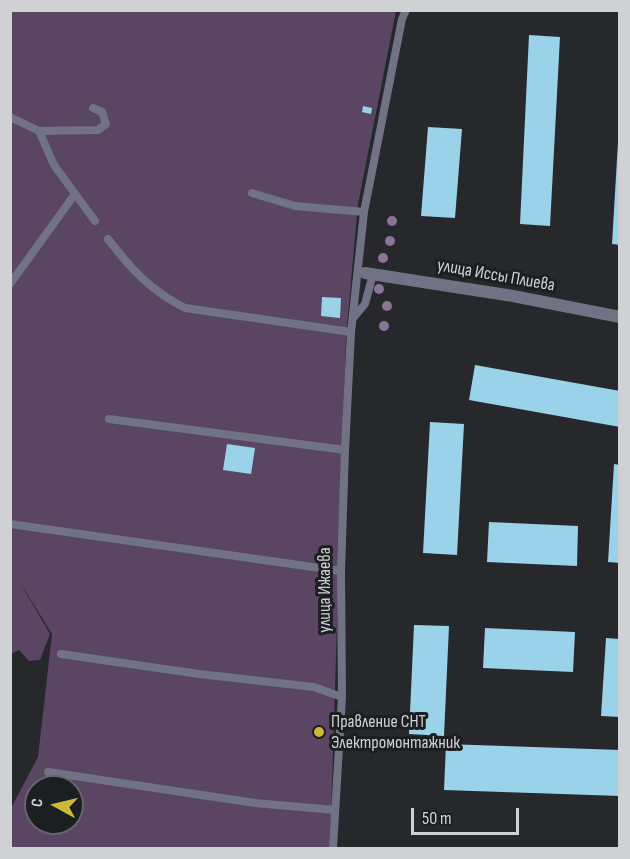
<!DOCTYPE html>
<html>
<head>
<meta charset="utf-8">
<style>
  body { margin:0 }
  #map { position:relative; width:630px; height:859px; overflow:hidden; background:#26282c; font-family:"Sofia Sans Condensed",sans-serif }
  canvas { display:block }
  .frame { position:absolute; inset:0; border:12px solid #d0d1d4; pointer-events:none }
  .north { position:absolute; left:24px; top:775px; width:60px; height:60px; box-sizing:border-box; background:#1c1f22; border:2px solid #646669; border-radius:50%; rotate:278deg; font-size:16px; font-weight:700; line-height:24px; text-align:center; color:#d0d1d4 }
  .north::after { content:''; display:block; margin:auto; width:21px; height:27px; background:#cbba39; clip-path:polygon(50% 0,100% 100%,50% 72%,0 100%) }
  .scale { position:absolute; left:411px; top:808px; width:108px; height:27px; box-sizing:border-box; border:3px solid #d0d1d4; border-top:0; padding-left:8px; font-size:18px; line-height:21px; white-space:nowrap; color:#d0d1d4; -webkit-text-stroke:4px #1c1f22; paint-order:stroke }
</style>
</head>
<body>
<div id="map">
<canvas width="630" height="859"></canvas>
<div class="frame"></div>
<div class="north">С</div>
<div class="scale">50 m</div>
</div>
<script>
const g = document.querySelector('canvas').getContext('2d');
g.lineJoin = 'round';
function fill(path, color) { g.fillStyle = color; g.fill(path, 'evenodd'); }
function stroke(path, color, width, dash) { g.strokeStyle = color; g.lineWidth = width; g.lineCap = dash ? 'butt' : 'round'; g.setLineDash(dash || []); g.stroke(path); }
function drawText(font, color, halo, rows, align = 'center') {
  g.font = font + ' "Sofia Sans Condensed",sans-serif'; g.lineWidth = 6; g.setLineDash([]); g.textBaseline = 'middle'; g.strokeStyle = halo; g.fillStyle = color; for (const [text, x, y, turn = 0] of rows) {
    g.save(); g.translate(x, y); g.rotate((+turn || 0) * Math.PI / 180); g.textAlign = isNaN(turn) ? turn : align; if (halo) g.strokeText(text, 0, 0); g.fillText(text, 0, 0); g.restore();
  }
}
fill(new Path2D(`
  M 11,11 L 396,11 L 358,204 L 346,337 L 330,848 L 11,848 L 10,810 L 38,757 L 52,634 L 18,579 L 50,634 L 40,660 L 29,661 L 19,650 L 11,654 ZM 36,787 L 72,787 L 72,823 L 36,823 Z`), '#5a4563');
fill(new Path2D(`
  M 529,35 L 560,37 L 550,226 L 520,224 Z
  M 363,106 L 372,108 L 371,114 L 362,112 Z
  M 428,127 L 462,129 L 455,218 L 421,216 Z
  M 618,142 L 620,142 L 620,245 L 612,244 Z
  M 322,297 L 341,298 L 340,318 L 321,316 Z
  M 475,365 L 620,391 L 620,427 L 469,400 Z
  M 430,422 L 464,424 L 457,555 L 423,553 Z
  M 227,444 L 255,448 L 251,474 L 223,470 Z
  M 614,464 L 620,465 L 620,563 L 608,562 Z
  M 489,522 L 578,526 L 577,566 L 487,562 Z
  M 414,625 L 449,626 L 444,736 L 409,734 Z
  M 485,628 L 575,632 L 573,672 L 483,668 Z
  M 606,638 L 620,639 L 620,717 L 601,716 Z
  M 446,744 L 620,750 L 620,796 L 444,790 Z`), '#9ad3e9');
stroke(new Path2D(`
  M 10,117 L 39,131 L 54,165 L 95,221
  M 39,131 L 98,130 L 106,124 L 102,112 L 93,108
  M 252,193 L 295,206 L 364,212
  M 108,239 C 131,269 151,291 185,308 L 351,332
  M 10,284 L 75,194
  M 354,317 L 365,304 L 373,274
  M 109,419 L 345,450
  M 10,524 L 341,571
  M 61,654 L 199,674 L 314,687 L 342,697
  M 48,772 L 255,803 L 335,810
  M 333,848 L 342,697 L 341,571 L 345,450 L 351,332 L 364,212 L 402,19 L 406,10`), '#727285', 8);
stroke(new Path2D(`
  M 365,273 L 513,296 L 620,317`), '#727285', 12);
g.fillStyle = '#8b7497';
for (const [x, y] of [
  [392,221],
  [390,241],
  [383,258],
  [379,289],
  [387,306],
  [384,326]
]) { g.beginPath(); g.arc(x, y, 5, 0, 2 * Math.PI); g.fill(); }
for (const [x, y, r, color] of [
  [319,732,6,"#cbba39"]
]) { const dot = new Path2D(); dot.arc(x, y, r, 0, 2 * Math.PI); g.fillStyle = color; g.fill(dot); stroke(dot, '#1c1f22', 2); }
drawText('18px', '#d0d1d4', '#1c1f22', [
  ["улица Иссы Плиева",496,276,10],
  ["улица Ижаева",325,590,-90]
]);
drawText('18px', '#d0d1d4', '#1c1f22', [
  ["Правление СНТ",331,722],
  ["Электромонтажник",331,743]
], 'left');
</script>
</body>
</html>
